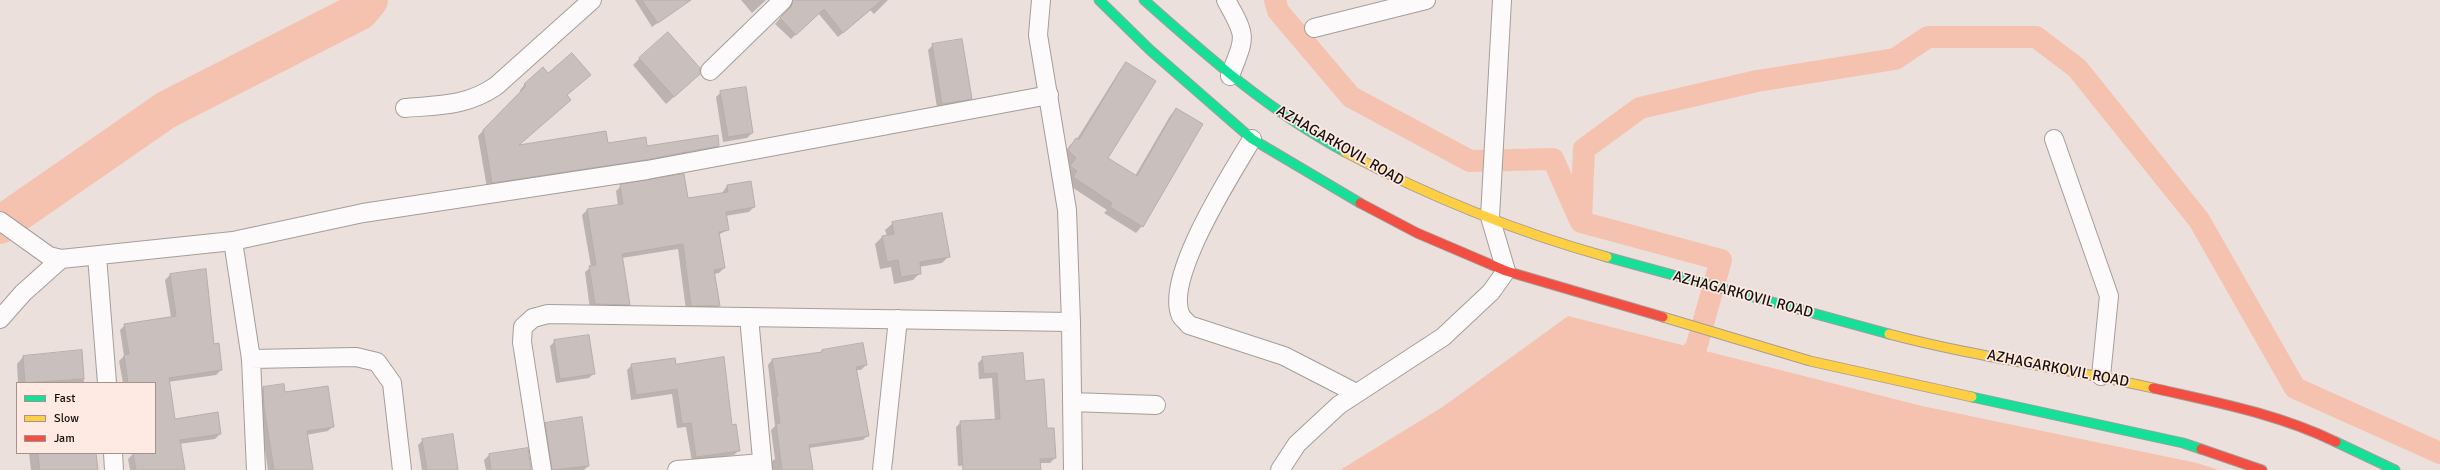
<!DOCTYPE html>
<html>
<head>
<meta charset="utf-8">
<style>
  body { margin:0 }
  #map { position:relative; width:2440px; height:470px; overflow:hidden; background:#ebe0dc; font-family:Signika,sans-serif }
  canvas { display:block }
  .legend { position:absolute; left:16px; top:382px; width:140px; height:72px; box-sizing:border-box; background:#feeae3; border:1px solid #a1938e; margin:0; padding:5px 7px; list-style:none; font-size:12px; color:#16100e }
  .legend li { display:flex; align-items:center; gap:8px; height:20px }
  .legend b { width:20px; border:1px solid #a1938e }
</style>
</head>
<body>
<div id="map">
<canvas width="2440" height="470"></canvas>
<ul class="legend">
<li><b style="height:5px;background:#16e098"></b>Fast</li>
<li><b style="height:5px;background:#ffcf43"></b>Slow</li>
<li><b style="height:5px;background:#f24e42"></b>Jam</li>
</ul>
</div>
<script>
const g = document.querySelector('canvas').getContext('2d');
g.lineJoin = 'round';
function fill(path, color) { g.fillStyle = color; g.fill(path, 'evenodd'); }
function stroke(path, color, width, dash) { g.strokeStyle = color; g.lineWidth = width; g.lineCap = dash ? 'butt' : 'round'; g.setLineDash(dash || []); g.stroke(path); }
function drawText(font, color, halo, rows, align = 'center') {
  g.font = font + ' Signika,sans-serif'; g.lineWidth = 3.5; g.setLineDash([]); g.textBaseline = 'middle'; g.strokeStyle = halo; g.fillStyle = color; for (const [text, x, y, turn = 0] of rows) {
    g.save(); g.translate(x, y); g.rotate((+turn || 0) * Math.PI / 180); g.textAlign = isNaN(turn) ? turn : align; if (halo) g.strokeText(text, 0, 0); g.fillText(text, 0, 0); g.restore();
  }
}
fill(new Path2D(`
  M 1568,316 L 1922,406 L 2197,463 L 2219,470 L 1340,470 L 1444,406 Z`), '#f6c2b0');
fill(new Path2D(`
  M 635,0 L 688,0 L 652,27 Z
  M 741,0 L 766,0 L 752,13 Z
  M 787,0 L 888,0 L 874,14 L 870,10 L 838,37 L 818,13 L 791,39 L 775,24 L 789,8 Z
  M 933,45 L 971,98 L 966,103 L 937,108 L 928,50 Z
  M 640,58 L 692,81 L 666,104 L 633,65 Z
  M 1126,64 L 1107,159 L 1135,176 L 1170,116 L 1176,109 L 1142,226 L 1136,233 L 1104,213 L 1107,210 L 1067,184 L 1072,178 L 1065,173 L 1070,165 L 1062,157 L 1070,145 L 1077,139 L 1120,70 Z
  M 525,84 L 566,96 L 517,146 L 607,144 L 647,148 L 718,145 L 713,151 L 487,188 L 478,136 L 521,92 L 520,90 Z
  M 721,92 L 752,133 L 747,138 L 723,142 L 716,97 Z
  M 750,182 L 754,207 L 749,212 L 725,216 L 728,230 L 718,235 L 724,268 L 719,273 L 714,274 L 719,306 L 714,311 L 686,310 L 678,249 L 622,258 L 629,304 L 624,309 L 590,309 L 585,272 L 591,267 L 582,215 L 587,210 L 618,206 L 616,191 L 621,186 L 687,199 L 722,193 L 727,186 Z
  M 893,223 L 949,256 L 942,263 L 919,267 L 920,273 L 913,280 L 894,284 L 891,267 L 880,269 L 875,244 L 882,237 L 887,236 L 885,230 Z
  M 205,270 L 213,345 L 221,370 L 216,375 L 168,382 L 174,420 L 220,434 L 215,439 L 179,444 L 184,470 L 130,470 L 128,459 L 133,454 L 155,453 L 155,383 L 123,383 L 119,361 L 124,356 L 120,330 L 125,325 L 171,317 L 165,280 L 170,275 Z
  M 555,341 L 594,373 L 589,378 L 556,383 L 550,346 Z
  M 862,344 L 866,365 L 861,370 L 856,370 L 868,435 L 863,440 L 809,448 L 812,470 L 769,470 L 768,464 L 775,459 L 771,430 L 775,426 L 768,365 L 772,360 L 819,354 L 822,351 Z
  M 81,352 L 84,383 L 18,383 L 17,364 L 23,357 Z
  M 983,358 L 1024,382 L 1046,429 L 1055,458 L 1050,463 L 1040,463 L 1040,470 L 989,470 L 989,464 L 958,466 L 956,427 L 961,422 L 995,420 L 992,378 L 979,379 L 978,363 Z
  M 632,365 L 675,365 L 731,426 L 739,450 L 734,455 L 692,462 L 686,427 L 677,428 L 672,394 L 631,400 L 627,370 Z
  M 263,388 L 284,393 L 333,426 L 328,431 L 306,435 L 312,470 L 268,470 L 259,412 L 258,393 Z
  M 546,424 L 588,466 L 584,470 L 544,470 L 539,431 Z
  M 423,440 L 457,470 L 422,470 L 418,445 Z
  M 29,453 L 95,453 L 97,470 L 31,470 Z
  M 489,455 L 530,470 L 486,470 L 484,460 Z`), '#0003');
stroke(new Path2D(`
  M 1275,0 L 1278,11 L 1351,97 L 1470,161 L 1553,159 L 1579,218
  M 1675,370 L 1696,348 L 1721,260 L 1581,222 L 1584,149 L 1640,108 L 1757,81 L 1895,59 L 1928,37 L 2036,37 L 2077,68 L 2199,220 L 2295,388 L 2440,453`), '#f6c2b0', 22);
stroke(new Path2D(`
  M 0,225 L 166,110 L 360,11 L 369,0`), '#f6c2b0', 38);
const building = new Path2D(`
  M 642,0 L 691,0 L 658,23 Z
  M 793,0 L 882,0 L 843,33 L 824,9 L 796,35 L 780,18 L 791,7 Z
  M 668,32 L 700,68 L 700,74 L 674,97 L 639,58 Z
  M 962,39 L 972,99 L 942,104 L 932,44 Z
  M 572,53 L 591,75 L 567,95 L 571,100 L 519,145 L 606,131 L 608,143 L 646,137 L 647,146 L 718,135 L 719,146 L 645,160 L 492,183 L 483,130 L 526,86 L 524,84 L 543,67 L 548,73 Z
  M 1126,62 L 1156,81 L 1108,158 L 1137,176 L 1176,108 L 1203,124 L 1143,227 L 1110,207 L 1112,203 L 1073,177 L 1077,171 L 1070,166 L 1076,158 L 1068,150 L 1076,138 L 1079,139 Z
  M 746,87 L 753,133 L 728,137 L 720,91 Z
  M 684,174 L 688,198 L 728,192 L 727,185 L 751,181 L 755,207 L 726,212 L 729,230 L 719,232 L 725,268 L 714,270 L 720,306 L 691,306 L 683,244 L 622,254 L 630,305 L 595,304 L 589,266 L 596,265 L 587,209 L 623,204 L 620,185 Z
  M 942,213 L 950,257 L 920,262 L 921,274 L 901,277 L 898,260 L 887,262 L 882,236 L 894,234 L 892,222 Z
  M 206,269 L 214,344 L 219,343 L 222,370 L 169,378 L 175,419 L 218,412 L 221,434 L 180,440 L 185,470 L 136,470 L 133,453 L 155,453 L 155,383 L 128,383 L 124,355 L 129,354 L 124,324 L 176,316 L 170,274 Z
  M 589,335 L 595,374 L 560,379 L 554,340 Z
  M 863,343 L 867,365 L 856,367 L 869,436 L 809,445 L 813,470 L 782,470 L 776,424 L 780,423 L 776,397 L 778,396 L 772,359 L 822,352 L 822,350 Z
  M 82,350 L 84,379 L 25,383 L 23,356 Z
  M 1023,353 L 1025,381 L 1044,379 L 1047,428 L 1054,428 L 1056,458 L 1040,459 L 1041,470 L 963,470 L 960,421 L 1000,419 L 997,373 L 984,374 L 982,357 Z
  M 724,357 L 732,425 L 736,424 L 740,451 L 696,457 L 691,423 L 682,424 L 677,389 L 636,395 L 631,364 L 675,358 L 676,364 Z
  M 284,384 L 285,392 L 328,386 L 334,427 L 307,431 L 313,470 L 274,470 L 264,407 L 263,387 Z
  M 582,417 L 589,466 L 552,470 L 545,423 Z
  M 453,434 L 458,470 L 427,470 L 422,439 Z
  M 528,448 L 531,470 L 491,470 L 489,454 Z
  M 38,453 L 96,453 L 98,470 L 40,470 Z`);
fill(building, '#c9c0bd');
stroke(building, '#b6aeab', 1);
const street = new Path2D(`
  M 1226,0 C 1248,39 1245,36 1230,76
  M 1314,28 L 1426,0
  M 710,71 L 783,0
  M 405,108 C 440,105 467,106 496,86 L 592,0
  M 1252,139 C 1232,173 1163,279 1181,316 C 1183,319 1187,322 1189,325 L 1284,356 L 1356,393
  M 2054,139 L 2109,296 L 2101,376
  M 0,221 L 49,256 L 61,259 L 233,241 L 251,359 L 356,357 L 377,362 L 392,383 L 402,470
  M 233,241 L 363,213 L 647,170 L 1049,95
  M 97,256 L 107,383
  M 749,317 L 763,470
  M 0,319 L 23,293 L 61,259
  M 1071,322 L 1073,470
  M 251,359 L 256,470
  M 1072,402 L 1156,405
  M 113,453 L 114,470
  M 542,470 L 522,342 L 523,327 L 533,318 L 548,314 L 1071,322 L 1067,210 L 1038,35 L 1041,0
  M 677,470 L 762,463
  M 882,470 L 898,319
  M 1280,470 L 1297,444 L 1339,405 L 1443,337 L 1491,292 L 1506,271 L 1490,217 L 1502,0`);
const fast = new Path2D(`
  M 1099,0 L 1150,50 L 1252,139 L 1360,203
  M 1144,0 C 1208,57 1269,111 1345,152
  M 1607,257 L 1889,334
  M 1972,397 L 2183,443 L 2201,449
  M 2336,442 L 2395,470`);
const slow = new Path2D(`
  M 1345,152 C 1428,196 1517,232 1607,257
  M 1663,317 L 1810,361 L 1972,397
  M 1889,334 C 1975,357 2065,368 2153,388`);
const jam = new Path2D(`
  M 1360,203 L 1417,233 L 1506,271 L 1663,317
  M 2153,388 C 2215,402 2279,414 2336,442
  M 2201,449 L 2262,470`);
stroke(street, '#a59d9a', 20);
stroke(fast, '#a59d9a', 11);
stroke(slow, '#a59d9a', 11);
stroke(jam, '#a59d9a', 11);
stroke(street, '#fcfafa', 18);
stroke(fast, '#16e098', 9);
stroke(slow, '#ffcf43', 9);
stroke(jam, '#f24e42', 9);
drawText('15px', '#16100e', '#feeae3', [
  ["AZHAGARKOVIL ROAD",1340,146,30],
  ["AZHAGARKOVIL ROAD",1743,295,15],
  ["AZHAGARKOVIL ROAD",2058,369,11]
]);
</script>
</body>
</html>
